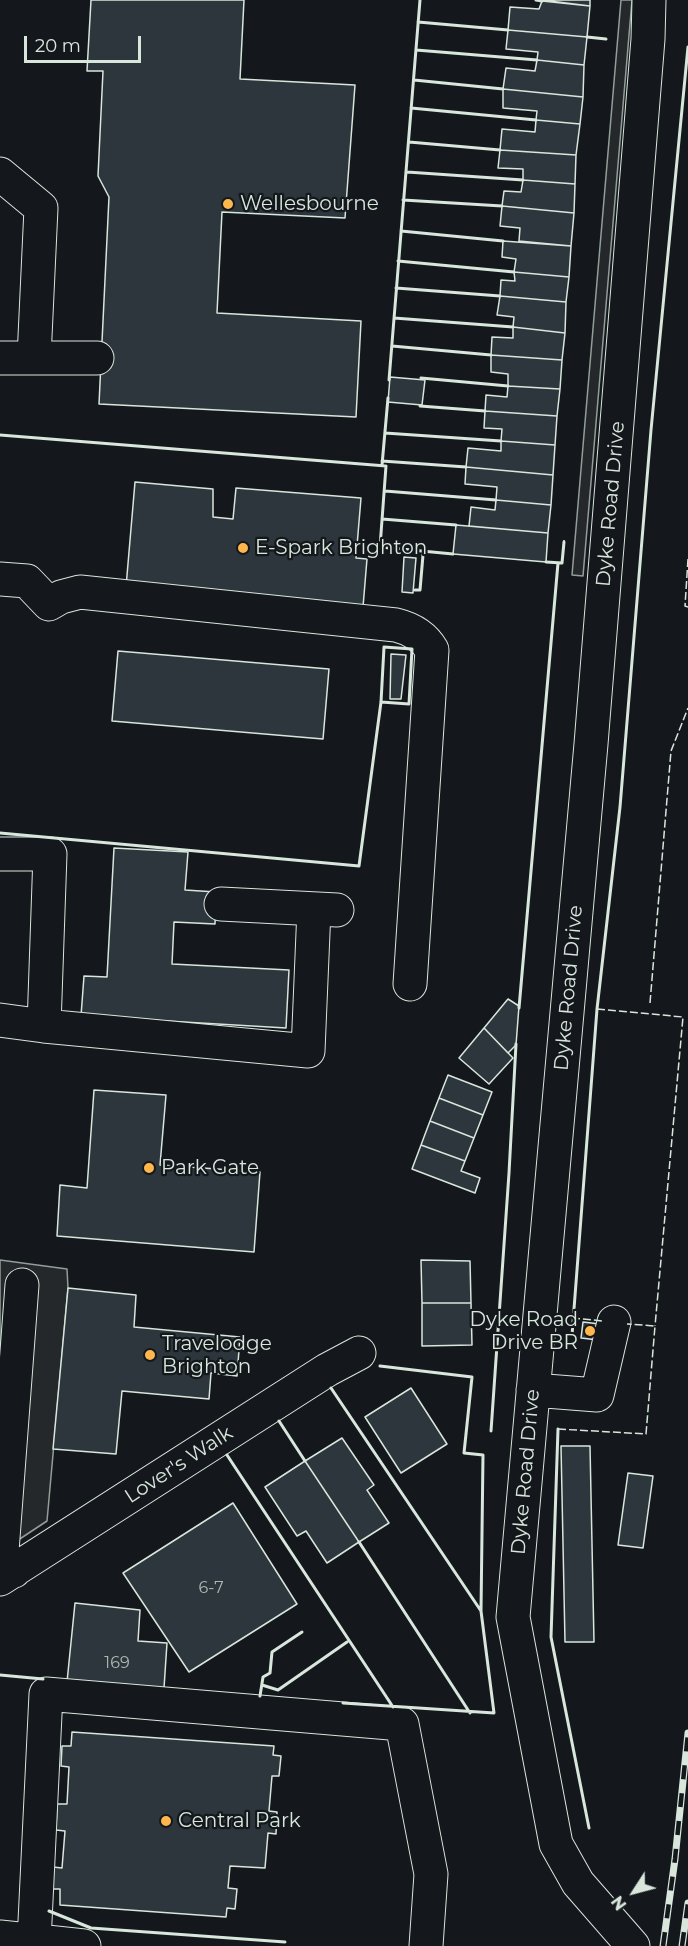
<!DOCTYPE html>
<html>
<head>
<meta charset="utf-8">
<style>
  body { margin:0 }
  #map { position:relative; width:688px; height:1946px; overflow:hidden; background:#14181c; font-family:Montserrat,sans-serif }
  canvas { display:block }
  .north { position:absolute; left:604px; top:1862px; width:60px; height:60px; -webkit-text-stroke:4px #14181c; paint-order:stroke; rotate:234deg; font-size:16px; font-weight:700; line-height:24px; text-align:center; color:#d8e6dc }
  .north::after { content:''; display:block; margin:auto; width:21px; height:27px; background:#d8e6dc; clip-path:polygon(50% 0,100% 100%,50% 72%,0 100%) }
  .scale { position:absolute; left:24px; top:36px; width:117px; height:27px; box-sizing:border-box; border:3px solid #d8e6dc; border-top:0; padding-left:8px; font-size:18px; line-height:21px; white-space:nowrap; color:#d8e6dc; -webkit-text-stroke:4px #14181c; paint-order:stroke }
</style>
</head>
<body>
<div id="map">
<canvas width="688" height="1946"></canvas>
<div class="north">N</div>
<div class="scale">20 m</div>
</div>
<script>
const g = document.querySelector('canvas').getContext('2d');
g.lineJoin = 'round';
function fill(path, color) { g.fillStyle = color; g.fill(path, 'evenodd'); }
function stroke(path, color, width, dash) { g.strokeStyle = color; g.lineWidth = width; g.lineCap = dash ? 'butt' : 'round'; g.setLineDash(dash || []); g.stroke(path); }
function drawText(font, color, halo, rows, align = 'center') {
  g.font = font + ' Montserrat,sans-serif'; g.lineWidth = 4.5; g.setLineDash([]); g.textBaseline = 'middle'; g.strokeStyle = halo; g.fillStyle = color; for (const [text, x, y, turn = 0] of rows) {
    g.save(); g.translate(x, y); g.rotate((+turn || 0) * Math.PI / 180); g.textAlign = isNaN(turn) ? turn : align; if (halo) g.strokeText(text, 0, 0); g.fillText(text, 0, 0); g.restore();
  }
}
const parking = new Path2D(`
  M 621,0 L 632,0 L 583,576 L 572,575 Z
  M 0,1260 L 67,1269 L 68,1288 L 47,1521 L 0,1552 Z`);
fill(parking, '#24282b');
stroke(parking, '#939e99', 1.5);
const building = new Path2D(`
  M 91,0 L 244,0 L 240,79 L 355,85 L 345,218 L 222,212 L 217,313 L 361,321 L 356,417 L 99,404 L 109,197 L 98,176 L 103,71 L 87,71 Z
  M 542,0 L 590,0 L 590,6 Z
  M 542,1 L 590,6 L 587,37 L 508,30 L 510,7 L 539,9 Z
  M 508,30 L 587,37 L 584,65 L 537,60 L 538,52 L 506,49 Z
  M 537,60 L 584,65 L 583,97 L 503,89 L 506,68 L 535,71 Z
  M 503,89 L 583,97 L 580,124 L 536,120 L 537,111 L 503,108 Z
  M 536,120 L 580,124 L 576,155 L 500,150 L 502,129 L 535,132 Z
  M 500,150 L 576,155 L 575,184 L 523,180 L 523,169 L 498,168 Z
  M 523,180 L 575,184 L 574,213 L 502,206 L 504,191 L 521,192 Z
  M 502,206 L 574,213 L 571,246 L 519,241 L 520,228 L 500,226 Z
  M 503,241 L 571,246 L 569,277 L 514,272 L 516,259 L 502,257 Z
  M 514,272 L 569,277 L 566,302 L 500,296 L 501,280 L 515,281 Z
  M 500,296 L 566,302 L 565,333 L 513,327 L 514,317 L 497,315 Z
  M 513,327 L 565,333 L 562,360 L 491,355 L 492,337 L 513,338 Z
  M 491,355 L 562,360 L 560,389 L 508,386 L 508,374 L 491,372 Z
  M 390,377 L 425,380 L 422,405 L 388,402 Z
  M 508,386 L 560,389 L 557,416 L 485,411 L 486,395 L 507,397 Z
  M 485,411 L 557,416 L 555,445 L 501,441 L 502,429 L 484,428 Z
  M 501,441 L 555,445 L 553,475 L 466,467 L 468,448 L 501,451 Z
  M 466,467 L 553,475 L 551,505 L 496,500 L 497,487 L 465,484 Z
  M 135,482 L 213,489 L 213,517 L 233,519 L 236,488 L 361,498 L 356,558 L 367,559 L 363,607 L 126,587 Z
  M 496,500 L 551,505 L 548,533 L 469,526 L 471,507 L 495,510 Z
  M 456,525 L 548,533 L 546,562 L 453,554 Z
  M 404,557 L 416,558 L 413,593 L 402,592 Z
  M 118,651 L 329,669 L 323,739 L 112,721 Z
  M 391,654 L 406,655 L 401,699 L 390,699 Z
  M 114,848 L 188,852 L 185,890 L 216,892 L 215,924 L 174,922 L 172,964 L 289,970 L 286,1028 L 81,1016 L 84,976 L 107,977 Z
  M 508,999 L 519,1006 L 516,1045 L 508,1053 L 484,1028 Z
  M 484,1028 L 513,1058 L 489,1084 L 459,1058 Z
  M 448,1075 L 492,1092 L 483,1115 L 439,1098 Z
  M 94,1090 L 166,1095 L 160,1165 L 260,1172 L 254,1252 L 57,1236 L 60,1185 L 87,1188 Z
  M 439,1098 L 483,1115 L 474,1138 L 430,1121 Z
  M 430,1121 L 474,1138 L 465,1161 L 421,1145 Z
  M 421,1145 L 465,1161 L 461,1171 L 480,1178 L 475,1193 L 412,1169 Z
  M 421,1260 L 470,1261 L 471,1303 L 422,1303 Z
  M 68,1288 L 136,1295 L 134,1327 L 240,1337 L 237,1376 L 211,1373 L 209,1399 L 122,1391 L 116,1454 L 53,1449 Z
  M 422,1303 L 471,1303 L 472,1345 L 422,1346 Z
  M 583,1322 L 600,1324 L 598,1340 L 581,1338 Z
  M 411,1388 L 447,1444 L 401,1473 L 365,1417 Z
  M 342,1438 L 374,1485 L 367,1490 L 389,1523 L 359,1542 L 305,1461 Z
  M 561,1446 L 590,1446 L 594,1642 L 565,1642 Z
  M 305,1461 L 359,1542 L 327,1563 L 306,1531 L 297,1536 L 265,1487 Z
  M 628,1473 L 653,1476 L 643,1548 L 618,1545 Z
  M 233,1503 L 297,1604 L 189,1672 L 123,1573 Z
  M 75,1603 L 140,1610 L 138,1641 L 167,1643 L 164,1688 L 67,1682 Z
  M 72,1732 L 274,1746 L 273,1755 L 281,1756 L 279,1776 L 272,1776 L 269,1811 L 277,1812 L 276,1834 L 268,1833 L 265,1868 L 230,1866 L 228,1888 L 237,1889 L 235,1909 L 227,1908 L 226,1917 L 60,1905 L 60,1889 L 52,1889 L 53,1867 L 62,1868 L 65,1831 L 56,1830 L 57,1804 L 67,1804 L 69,1767 L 61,1766 L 62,1746 L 71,1746 Z`);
fill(building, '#2c363c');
stroke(building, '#d8e6dc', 1.5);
const minor = new Path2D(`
  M 0,174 L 41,208 L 34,358
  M 0,358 L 97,358
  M 0,579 L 27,581 L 49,604 L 61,597 L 80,592 L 396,625 C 412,629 424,636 432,650 L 410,984
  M 0,854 L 50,854 L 44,1026 L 0,1020
  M 221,904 L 337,910
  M 44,1026 L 308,1051 L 314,909
  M 533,1390 L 597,1395 L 614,1322
  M 14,1571 L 2,1551 L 22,1285
  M 0,1579 L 327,1370 L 359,1353
  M 0,1937 L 84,1946
  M 34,1942 L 46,1694 L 402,1724 L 431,1874 L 426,1946
  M 633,1946 L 578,1883 L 556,1844 L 513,1617 L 591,744 L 648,39 L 649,0`);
stroke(minor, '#d8e6dc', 35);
stroke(minor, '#14181c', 33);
const rail = new Path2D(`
  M 663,1946 L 675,1859 L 688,1733
  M 682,1946 L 688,1903`);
stroke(rail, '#d8e6dc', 7);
stroke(rail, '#14181c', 4.5, [14]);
stroke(new Path2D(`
  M 564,542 L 564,540
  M 688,559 L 685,606 L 688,607
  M 650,1003 L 671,751 L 688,708
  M 597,1009 L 683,1017 L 655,1326
  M 572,1318 L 603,1321
  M 558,1429 L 646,1434 L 655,1326 L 627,1324`), '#d8e6dc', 1.5, [8, 3]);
stroke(new Path2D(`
  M 536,0 L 542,1
  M 418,22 L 508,30
  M 587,37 L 606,39
  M 416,50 L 537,60
  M 414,80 L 503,89
  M 411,108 L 536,120
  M 409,142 L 500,150
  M 407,172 L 523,180
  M 403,200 L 502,206
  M 401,231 L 503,241
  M 398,261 L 514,272
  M 396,288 L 500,296
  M 394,318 L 513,327
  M 392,346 L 491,355
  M 421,378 L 508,386
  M 389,380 L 420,0
  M 420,406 L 485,411
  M 385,433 L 501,441
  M 0,435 L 386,466 L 380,547 L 453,554
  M 382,461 L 466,467
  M 382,465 L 388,398
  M 385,491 L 496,500
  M 382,519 L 456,525
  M 546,562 L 562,563 L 564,542
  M 415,590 L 420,590 L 423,555
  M 0,833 L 359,866 L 381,702 L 384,647 L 412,649 L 409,704 L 381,702
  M 519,1008 L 558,563
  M 572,1335 L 597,1009 L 620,807 L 651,430 L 688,47
  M 331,1388 L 481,1611
  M 279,1421 L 305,1461
  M 558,1429 L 551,1637 L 589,1828
  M 491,1431 L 509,1173 L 516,1044
  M 227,1455 L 393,1707
  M 359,1542 L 470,1713
  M 0,1675 L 43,1679
  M 262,1685 L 278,1690 L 347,1642
  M 260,1696 L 263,1677 L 270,1673 L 272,1652 L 302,1632
  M 343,1703 L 494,1713 L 481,1611 L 483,1455 L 464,1453 L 472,1377 L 380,1366
  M 49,1911 L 91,1928 L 285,1942`), '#d8e6dc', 3);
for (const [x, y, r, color] of [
  [228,204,6,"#ffb74d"],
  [243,548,6,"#ffb74d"],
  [149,1168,6,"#ffb74d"],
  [590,1331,6,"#ffb74d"],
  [150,1355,6,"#ffb74d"],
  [166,1821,6,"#ffb74d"]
]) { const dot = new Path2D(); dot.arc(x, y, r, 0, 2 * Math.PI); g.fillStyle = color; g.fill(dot); stroke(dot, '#14181c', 2); }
drawText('16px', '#adbab4', null, [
  ["6-7",211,1588],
  ["169",117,1663]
]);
drawText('20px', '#d8e6dc', '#14181c', [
  ["Wellesbourne",240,204],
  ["E-Spark Brighton",255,548],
  ["Park Gate",161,1168],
  ["Dyke Road",578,1320,"right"],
  ["Drive BR",578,1343,"right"],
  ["Travelodge",162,1344],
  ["Brighton",162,1367],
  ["Central Park",178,1821]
], 'left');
drawText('20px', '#d8e6dc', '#14181c', [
  ["Dyke Road Drive",611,504,-85],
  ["Dyke Road Drive",569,988,-85],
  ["Lover's Walk",179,1465,-33],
  ["Dyke Road Drive",526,1472,-85]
]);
</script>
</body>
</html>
